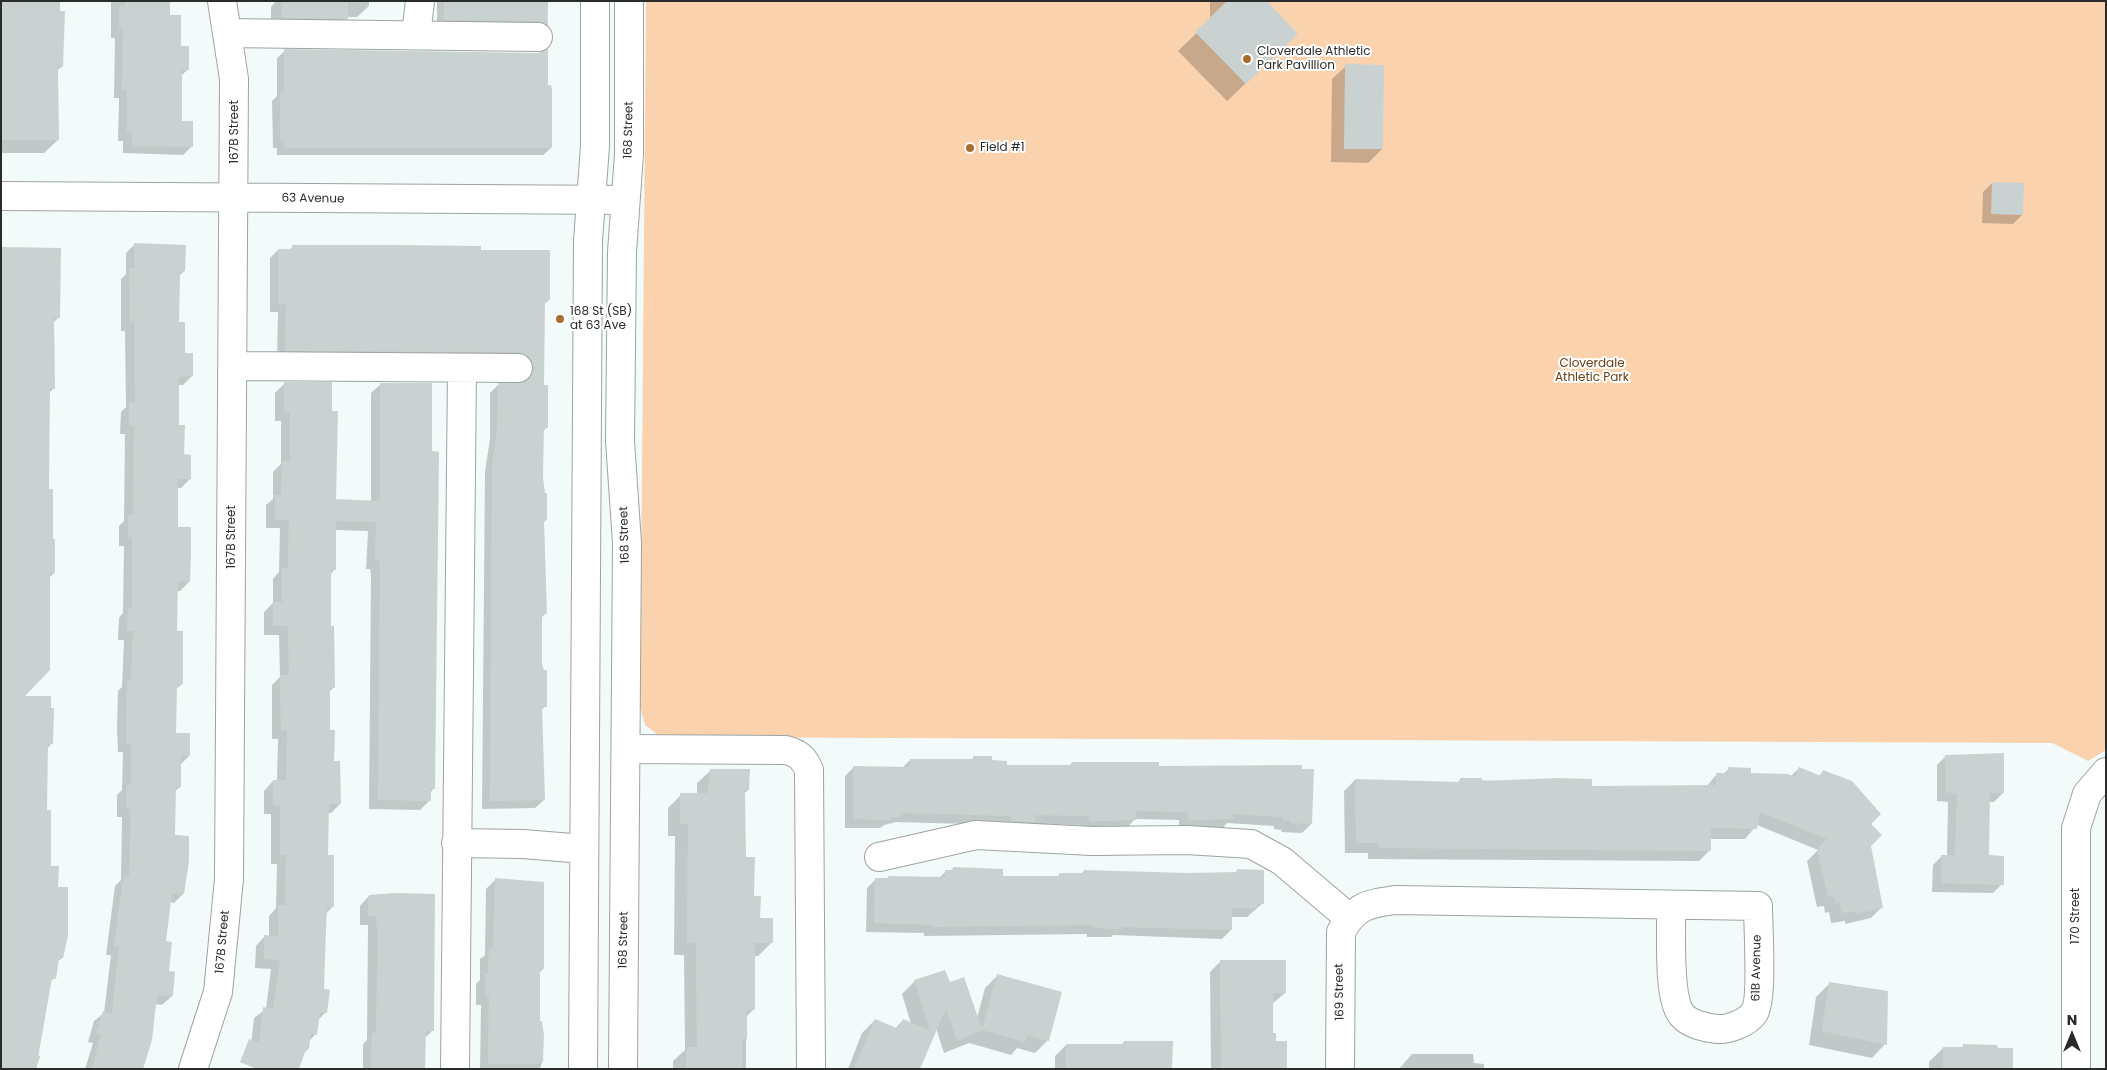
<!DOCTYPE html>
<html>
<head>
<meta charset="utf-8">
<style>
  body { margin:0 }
  #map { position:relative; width:2107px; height:1070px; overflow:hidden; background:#f2fbfa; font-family:Poppins,sans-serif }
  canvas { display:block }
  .frame { position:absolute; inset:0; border:2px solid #292c2b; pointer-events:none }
  .north { position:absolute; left:2047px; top:1010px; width:50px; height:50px; -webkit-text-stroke:4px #fff; paint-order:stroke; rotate:0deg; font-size:14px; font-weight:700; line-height:20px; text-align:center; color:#292c2b }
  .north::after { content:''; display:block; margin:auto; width:18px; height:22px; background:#292c2b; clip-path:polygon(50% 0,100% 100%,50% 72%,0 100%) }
</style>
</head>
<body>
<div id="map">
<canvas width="2107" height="1070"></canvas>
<div class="frame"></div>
<div class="north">N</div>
</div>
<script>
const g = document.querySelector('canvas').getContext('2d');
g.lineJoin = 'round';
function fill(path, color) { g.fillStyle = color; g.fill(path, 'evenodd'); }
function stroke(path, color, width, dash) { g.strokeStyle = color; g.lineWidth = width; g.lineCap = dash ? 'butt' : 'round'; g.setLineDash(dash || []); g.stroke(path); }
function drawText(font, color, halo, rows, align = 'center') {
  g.font = font + ' Poppins,sans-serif'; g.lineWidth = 4; g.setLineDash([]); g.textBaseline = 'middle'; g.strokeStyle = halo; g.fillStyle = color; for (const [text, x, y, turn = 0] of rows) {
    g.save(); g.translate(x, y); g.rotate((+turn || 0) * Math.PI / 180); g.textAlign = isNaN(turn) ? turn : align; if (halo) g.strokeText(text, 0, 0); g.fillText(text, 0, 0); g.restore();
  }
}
fill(new Path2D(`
  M 646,1 L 2106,1 L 2106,750 L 2088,761 L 2052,743 L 661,737 L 645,725 L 640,707 Z`), '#fad2ae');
fill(new Path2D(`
  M 1,1 L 62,66 L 57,71 L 58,140 L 44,153 L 1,153 Z
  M 111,1 L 169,1 L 169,16 L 188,69 L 181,76 L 181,122 L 192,146 L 183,155 L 123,153 L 123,141 L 118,141 L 119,98 L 114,98 L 115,38 L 111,38 Z
  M 276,1 L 369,1 L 369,6 L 357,17 L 347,17 L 335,30 L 271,29 L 271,7 Z
  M 437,1 L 548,1 L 547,25 L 540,33 L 437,27 Z
  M 1210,1 L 1266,1 L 1279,52 L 1227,101 L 1178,51 L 1210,20 Z
  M 285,51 L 547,86 L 551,148 L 543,155 L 277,155 L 277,148 L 273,148 L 272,101 L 277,96 L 277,58 Z
  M 1346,66 L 1382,149 L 1368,163 L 1331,162 L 1332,79 Z
  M 1992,183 L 2022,215 L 2013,224 L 1982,223 L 1983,192 Z
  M 135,244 L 184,271 L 179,276 L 178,324 L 184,354 L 192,376 L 183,385 L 178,385 L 177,426 L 190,479 L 181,488 L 176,488 L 176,528 L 189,582 L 180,591 L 177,591 L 176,632 L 182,684 L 175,690 L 175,734 L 189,756 L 180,765 L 180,787 L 174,792 L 174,837 L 183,894 L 174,903 L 170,902 L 165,942 L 172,996 L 162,1005 L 155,1004 L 142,1069 L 85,1069 L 93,1043 L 88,1042 L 94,1021 L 104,1013 L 111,955 L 106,955 L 110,924 L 115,886 L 121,880 L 122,817 L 117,817 L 117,795 L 122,790 L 123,752 L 118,752 L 117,729 L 118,691 L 122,687 L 124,640 L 118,640 L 119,618 L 123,613 L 124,546 L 119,546 L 119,526 L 124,521 L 125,434 L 120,434 L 121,412 L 126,407 L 125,331 L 121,331 L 121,279 L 126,274 L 126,253 Z
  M 293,247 L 480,252 L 549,300 L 543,305 L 542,386 L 547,427 L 542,432 L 542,478 L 546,520 L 543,523 L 546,613 L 541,618 L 541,664 L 545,706 L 541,711 L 544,800 L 535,808 L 482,809 L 485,472 L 490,439 L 490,393 L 498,385 L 524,383 L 526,377 L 277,359 L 278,312 L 270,312 L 270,258 L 278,250 L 289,250 Z
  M 1,250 L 59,317 L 53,323 L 54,388 L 49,393 L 48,490 L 54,573 L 49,578 L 22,697 L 52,743 L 47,749 L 46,811 L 50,867 L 57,888 L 62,958 L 57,962 L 54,978 L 50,982 L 37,1055 L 40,1056 L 36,1069 Z
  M 285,383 L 335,501 L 371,502 L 371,393 L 381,384 L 434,788 L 430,793 L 430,800 L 420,810 L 369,809 L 371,575 L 370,569 L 366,569 L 368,531 L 335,530 L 335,569 L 330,575 L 330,627 L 334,687 L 329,692 L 329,731 L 340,804 L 331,813 L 328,813 L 327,857 L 332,907 L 326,914 L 323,991 L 326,1012 L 317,1021 L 316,1034 L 309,1041 L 308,1049 L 299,1058 L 250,1053 L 254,1018 L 266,1009 L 271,969 L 255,968 L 256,946 L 265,936 L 269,937 L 269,916 L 276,908 L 277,864 L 271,864 L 271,814 L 264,814 L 264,791 L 273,781 L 277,781 L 278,739 L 272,739 L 272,685 L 280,677 L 279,635 L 264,635 L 264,612 L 273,603 L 273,579 L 279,572 L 280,528 L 266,528 L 266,505 L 273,499 L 273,472 L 281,464 L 281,421 L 275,421 L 275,393 Z
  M 1946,756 L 2003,793 L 1994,802 L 1988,802 L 1987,857 L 2002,884 L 1993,893 L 1932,892 L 1933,865 L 1942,856 L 1947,856 L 1948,802 L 1937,801 L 1937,765 Z
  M 974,757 L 1005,766 L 1069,766 L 1072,763 L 1158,768 L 1300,766 L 1311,824 L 1302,833 L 1281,832 L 1282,830 L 1274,829 L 1274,826 L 1227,823 L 1223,828 L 1179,829 L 1179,820 L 1135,819 L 1126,829 L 1081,830 L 1081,825 L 1032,824 L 1025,831 L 1003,825 L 896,822 L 884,825 L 880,828 L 845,828 L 845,776 L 854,767 L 902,768 L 910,760 L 970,761 Z
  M 1799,768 L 1819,776 L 1823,771 L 1869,824 L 1869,846 L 1882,907 L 1871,918 L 1845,924 L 1845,921 L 1831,923 L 1829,912 L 1825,913 L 1824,906 L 1817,907 L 1807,861 L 1818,850 L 1757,825 L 1745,839 L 1710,839 L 1710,850 L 1699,861 L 1368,859 L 1368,853 L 1345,853 L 1344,791 L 1355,780 L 1457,783 L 1461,779 L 1591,787 L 1706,787 L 1717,774 L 1723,774 L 1729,769 L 1749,774 L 1791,776 Z
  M 711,770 L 748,790 L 744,794 L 745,858 L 759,919 L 771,943 L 758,956 L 753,956 L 753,1010 L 746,1017 L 746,1069 L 673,1069 L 673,1061 L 685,1050 L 684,955 L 674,955 L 675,836 L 668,836 L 668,808 L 681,795 L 697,795 L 697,783 Z
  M 954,868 L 1002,877 L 1057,877 L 1060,874 L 1081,874 L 1084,871 L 1187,874 L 1234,873 L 1238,870 L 1263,903 L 1247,917 L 1231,917 L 1231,930 L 1222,939 L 1113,935 L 1111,937 L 1087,937 L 1087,934 L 924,936 L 924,933 L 866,932 L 867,888 L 876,879 L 886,879 L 889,877 L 939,878 L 946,871 L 950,871 Z
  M 495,880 L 543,883 L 543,969 L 539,973 L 539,1022 L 542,1062 L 540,1069 L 480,1069 L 481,1005 L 476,1005 L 476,984 L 480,980 L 480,959 L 485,955 L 486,889 Z
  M 369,896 L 433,1030 L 424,1039 L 424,1069 L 363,1069 L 363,1044 L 367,1040 L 368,925 L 360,925 L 360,906 Z
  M 1221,961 L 1285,993 L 1272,1004 L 1272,1034 L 1286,1067 L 1285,1069 L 1211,1069 L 1210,972 Z
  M 998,975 L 1048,1040 L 1035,1053 L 1017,1048 L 1011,1055 L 969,1043 L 944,1053 L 936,1028 L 919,1069 L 848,1069 L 862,1033 L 875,1020 L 895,1029 L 903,1020 L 911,1024 L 902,994 L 915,981 L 949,983 L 977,1018 L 985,988 Z
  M 1830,983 L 1885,1044 L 1872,1058 L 1809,1045 L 1816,997 Z
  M 1124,1042 L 1171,1069 L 1055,1069 L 1055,1056 L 1066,1045 L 1121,1045 Z
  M 1964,1045 L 2012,1069 L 1929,1069 L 1929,1062 L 1943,1048 L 1960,1049 Z
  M 1412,1054 L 1473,1054 L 1474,1063 L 1484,1064 L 1484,1069 L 1399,1069 Z`), '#0003');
fill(new Path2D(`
  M 1,1 L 60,1 L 60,11 L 65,11 L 63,67 L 58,67 L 59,140 L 1,140 Z
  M 125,1 L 170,1 L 170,15 L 181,15 L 181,46 L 189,46 L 189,70 L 182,70 L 182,121 L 193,121 L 193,147 L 136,146 L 132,144 L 132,132 L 127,132 L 127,90 L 122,90 L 123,29 L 119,29 L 119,6 L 125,6 Z
  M 282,1 L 348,1 L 348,19 L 282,18 Z
  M 444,1 L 547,1 L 548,26 L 538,21 L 444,20 Z
  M 1227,1 L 1267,1 L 1298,34 L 1246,84 L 1195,32 Z
  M 548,48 L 548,85 L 551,85 L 552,89 L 552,148 L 284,148 L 284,141 L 280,141 L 280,92 L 284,92 L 284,49 L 538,53 Z
  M 1345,64 L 1384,65 L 1383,149 L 1344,149 Z
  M 1992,182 L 2024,183 L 2023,215 L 1991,214 Z
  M 134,243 L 186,245 L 185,271 L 180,272 L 179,322 L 185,322 L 185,353 L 193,353 L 193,376 L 179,377 L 179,425 L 185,425 L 184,454 L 191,455 L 191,479 L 178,479 L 178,527 L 191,527 L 191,552 L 190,582 L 178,582 L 177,631 L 183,631 L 183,684 L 177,684 L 176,733 L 190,733 L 190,756 L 181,756 L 181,787 L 176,787 L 175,835 L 189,836 L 189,861 L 184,894 L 172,893 L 166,941 L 172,942 L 169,971 L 175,972 L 173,996 L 157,995 L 152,1040 L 143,1069 L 92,1069 L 101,1034 L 96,1033 L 103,1011 L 112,1014 L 119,947 L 114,946 L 118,914 L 124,876 L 129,877 L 131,809 L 126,809 L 126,785 L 131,785 L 131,744 L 126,744 L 126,719 L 127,681 L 131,681 L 133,631 L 127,631 L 128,608 L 132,608 L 132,537 L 128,537 L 128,515 L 133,515 L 134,426 L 129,426 L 129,402 L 135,402 L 134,323 L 130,323 L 129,268 L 134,268 Z
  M 292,245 L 396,245 L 481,246 L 481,250 L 550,250 L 550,300 L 545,300 L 544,385 L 548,385 L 548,428 L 544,428 L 543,477 L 545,493 L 547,493 L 547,520 L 544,520 L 547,614 L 542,613 L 542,664 L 544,670 L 547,670 L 547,707 L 542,707 L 545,800 L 490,801 L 492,463 L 497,430 L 498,383 L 526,381 L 531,376 L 534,369 L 532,361 L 526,355 L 518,352 L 285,351 L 286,304 L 278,304 L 278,249 L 292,249 Z
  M 1,247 L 61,248 L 60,318 L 54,318 L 55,389 L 50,389 L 49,489 L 53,489 L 53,539 L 55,539 L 55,573 L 50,573 L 50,670 L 25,696 L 51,696 L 51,708 L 54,708 L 53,744 L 48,744 L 47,810 L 51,810 L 51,866 L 59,866 L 58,887 L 68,887 L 68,936 L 63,958 L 59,958 L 56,979 L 52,978 L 36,1069 L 1,1069 Z
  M 284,382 L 332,382 L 332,411 L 338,411 L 336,499 L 380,501 L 380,383 L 432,383 L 432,451 L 439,452 L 435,789 L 431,789 L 431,801 L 378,800 L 380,565 L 379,560 L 375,560 L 376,522 L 336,521 L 336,570 L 331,570 L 331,626 L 334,626 L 335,688 L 330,688 L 330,730 L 335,730 L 334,761 L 340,761 L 341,804 L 329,804 L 328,855 L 334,855 L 334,907 L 327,907 L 326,930 L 324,989 L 330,990 L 327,1013 L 320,1012 L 317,1035 L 311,1034 L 309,1049 L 306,1049 L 299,1069 L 257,1069 L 240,1062 L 249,1039 L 259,1043 L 263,1007 L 273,1009 L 280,960 L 264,959 L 264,935 L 278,936 L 278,905 L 285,905 L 286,855 L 280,855 L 280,805 L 273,805 L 273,780 L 286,780 L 287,730 L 281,730 L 280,675 L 289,675 L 288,626 L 273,626 L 273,602 L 282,602 L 282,568 L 288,568 L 289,520 L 275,520 L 275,495 L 281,495 L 282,461 L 290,462 L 290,412 L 284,412 Z
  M 2004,753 L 2004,793 L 1990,793 L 1989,855 L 2004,856 L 2004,885 L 1941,883 L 1941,855 L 1955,855 L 1957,794 L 1946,792 L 1945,755 Z
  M 973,756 L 992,756 L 992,760 L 1007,761 L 1007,765 L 1071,765 L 1072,762 L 1159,762 L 1159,766 L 1302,765 L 1302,769 L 1314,769 L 1312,824 L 1290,823 L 1290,821 L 1282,820 L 1283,817 L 1233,814 L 1233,819 L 1188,820 L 1188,812 L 1136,811 L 1136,820 L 1108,821 L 1089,821 L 1089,816 L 1035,815 L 1035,822 L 1011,821 L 1011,816 L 904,813 L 900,817 L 891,817 L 891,820 L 853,819 L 853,766 L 910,767 L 910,759 L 973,759 Z
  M 1728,767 L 1751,768 L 1751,773 L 1788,774 L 1795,777 L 1799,767 L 1821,776 L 1823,770 L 1852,781 L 1881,814 L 1871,824 L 1882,835 L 1871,846 L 1883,908 L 1856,914 L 1855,911 L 1842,913 L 1839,902 L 1836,903 L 1834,896 L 1828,897 L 1817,849 L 1827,839 L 1760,812 L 1757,829 L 1711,828 L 1711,851 L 1379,848 L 1379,843 L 1356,843 L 1355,779 L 1460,782 L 1460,778 L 1482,778 L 1482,781 L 1558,778 L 1592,779 L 1592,786 L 1716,785 L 1716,773 L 1728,773 Z
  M 710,769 L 750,769 L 749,790 L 745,790 L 746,857 L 755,857 L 754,896 L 761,896 L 760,918 L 773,918 L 773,943 L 755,943 L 755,1010 L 747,1010 L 747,1039 L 742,1039 L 742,1069 L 686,1069 L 686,1047 L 697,1047 L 696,943 L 687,942 L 688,824 L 680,823 L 680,793 L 708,793 Z
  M 953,867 L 1003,869 L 1003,876 L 1059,876 L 1059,873 L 1084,873 L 1084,870 L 1187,873 L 1237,872 L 1237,869 L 1264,870 L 1264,904 L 1258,904 L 1258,908 L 1232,908 L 1232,930 L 1121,927 L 1121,929 L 1095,928 L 1095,926 L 1088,925 L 933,927 L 933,925 L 874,923 L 875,878 L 888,878 L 888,876 L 945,877 L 945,870 L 953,870 Z
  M 495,878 L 544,882 L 544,969 L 540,969 L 540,1021 L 542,1021 L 544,1035 L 543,1062 L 539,1062 L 539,1064 L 488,1064 L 489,996 L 485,996 L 485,973 L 488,974 L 489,949 L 493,949 Z
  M 395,893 L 435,894 L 434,1031 L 426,1031 L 425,1069 L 371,1069 L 372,1033 L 376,1033 L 378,937 L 376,916 L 368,916 L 369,895 Z
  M 1220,960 L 1286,960 L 1286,993 L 1273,993 L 1273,1033 L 1276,1033 L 1276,1041 L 1287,1041 L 1287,1068 L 1221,1068 Z
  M 945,970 L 950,982 L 964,977 L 982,1029 L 997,974 L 1062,992 L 1049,1041 L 1027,1035 L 1025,1042 L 983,1030 L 957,1041 L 946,1008 L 920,1069 L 854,1069 L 875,1019 L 899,1029 L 903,1019 L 930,1031 L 914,980 Z
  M 1829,982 L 1888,991 L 1887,1045 L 1822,1031 Z
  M 1124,1041 L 1173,1041 L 1172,1069 L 1066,1069 L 1066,1044 L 1124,1044 Z
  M 1963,1044 L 1997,1045 L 1998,1048 L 2013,1048 L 2013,1069 L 1943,1069 L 1943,1047 L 1963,1047 Z`), '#cad2d1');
const minor = new Path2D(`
  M 227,33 L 538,37
  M 416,35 L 420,1
  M 1,196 L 625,200
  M 234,366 L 518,368
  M 626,749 L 786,750 C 798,753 804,758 809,770 L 811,1069
  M 456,843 L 523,844 L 584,849
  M 879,857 L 976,835 L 1092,841 L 1187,840 L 1251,844 L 1282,861 L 1348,917
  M 193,1069 L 218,992 L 229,879 L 234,79 L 222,1
  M 455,1069 L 462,369
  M 1340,1069 L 1341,932 C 1355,906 1367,904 1395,900 L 1758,906 C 1758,925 1763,1001 1754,1013 C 1747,1023 1728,1030 1717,1029 C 1706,1028 1689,1024 1682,1015 C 1667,998 1672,930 1671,905
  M 2076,1069 L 2076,828 L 2087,794 L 2106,772`);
const major = new Path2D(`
  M 583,1069 L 588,241 L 595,146 L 595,1
  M 623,1069 L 627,543 L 620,441 L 622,252 L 629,154 L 629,1`);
stroke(minor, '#9ca4a3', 30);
stroke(major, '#9ca4a3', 30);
stroke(minor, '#fff', 28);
stroke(major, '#fff', 28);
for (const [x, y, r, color] of [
  [1247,59,5,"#a96e2f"],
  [970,148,5,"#a96e2f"],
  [560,319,5,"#a96e2f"]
]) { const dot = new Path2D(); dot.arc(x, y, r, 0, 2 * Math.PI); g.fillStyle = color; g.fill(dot); stroke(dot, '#fff', 2); }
drawText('12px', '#292c2b', '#fff', [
  ["Cloverdale Athletic",1257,52],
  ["Park Pavillion",1257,66],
  ["Field #1",980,148],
  ["168 St (SB)",570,312],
  ["at 63 Ave",570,326]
], 'left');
drawText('12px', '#292c2b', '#fff', [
  ["168 Street",629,130,-89],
  ["167B Street",235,132,-90],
  ["63 Avenue",313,199,1],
  ["168 Street",625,535,-92],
  ["167B Street",232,537,-90],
  ["170 Street",2076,916,-90],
  ["168 Street",624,940,-89],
  ["167B Street",223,942,-85],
  ["61B Avenue",1757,968,-89],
  ["169 Street",1340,992,-91]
]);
drawText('12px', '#684016', '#fff', [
  ["Cloverdale",1592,364],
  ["Athletic Park",1592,378]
]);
</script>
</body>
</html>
